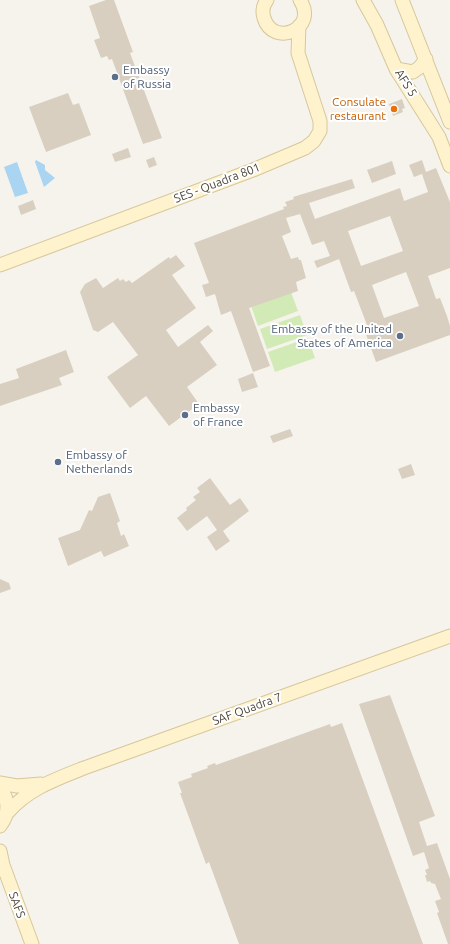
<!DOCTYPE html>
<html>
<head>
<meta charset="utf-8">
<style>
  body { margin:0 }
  canvas { display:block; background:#f6f3ec }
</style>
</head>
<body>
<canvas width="450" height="944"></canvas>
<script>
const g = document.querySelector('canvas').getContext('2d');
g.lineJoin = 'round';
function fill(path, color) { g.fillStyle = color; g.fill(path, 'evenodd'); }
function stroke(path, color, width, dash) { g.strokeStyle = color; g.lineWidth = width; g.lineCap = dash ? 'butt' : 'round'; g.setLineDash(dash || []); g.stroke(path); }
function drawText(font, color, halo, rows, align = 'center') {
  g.font = font + ' Ubuntu,sans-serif'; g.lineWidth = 4; g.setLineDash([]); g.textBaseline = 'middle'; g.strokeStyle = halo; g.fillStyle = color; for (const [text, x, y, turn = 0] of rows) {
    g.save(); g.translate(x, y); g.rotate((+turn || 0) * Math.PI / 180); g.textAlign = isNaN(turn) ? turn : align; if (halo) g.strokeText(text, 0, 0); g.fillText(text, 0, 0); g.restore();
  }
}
fill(new Path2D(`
  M 291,292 L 298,311 L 258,326 L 251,306 Z
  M 300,315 L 307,335 L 267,349 L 260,329 Z
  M 308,338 L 315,358 L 275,372 L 268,352 Z`), '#d2eab5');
fill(new Path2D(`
  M 36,160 L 45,165 L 45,170 L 55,178 L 44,187 L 35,162 Z
  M 17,162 L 28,193 L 15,197 L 4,167 Z`), '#a9d4f2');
fill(new Path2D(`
  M 106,0 L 114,0 L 133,52 L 130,53 L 162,138 L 143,144 L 112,59 L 109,60 L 107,56 L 101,58 L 94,40 L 100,38 L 89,6 Z
  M 68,93 L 73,105 L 79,103 L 91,135 L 46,152 L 29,107 Z
  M 402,99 L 405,108 L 402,109 L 403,112 L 393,116 L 389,104 Z
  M 128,148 L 131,157 L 115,162 L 112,154 Z
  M 154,157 L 157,165 L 149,168 L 146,160 Z
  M 422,160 L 426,172 L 436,168 L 450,202 L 450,268 L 428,276 L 436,299 L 440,298 L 447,316 L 450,326 L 450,335 L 376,362 L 363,326 L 367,325 L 354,291 L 351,292 L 339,259 L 317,268 L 314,261 L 330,256 L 324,241 L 312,245 L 300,214 L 286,218 L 291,232 L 282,236 L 291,259 L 298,257 L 299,260 L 301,260 L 306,278 L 296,282 L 298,291 L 249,308 L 270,366 L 253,372 L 231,311 L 221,315 L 215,294 L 206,297 L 202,285 L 209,283 L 194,243 L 284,209 L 283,207 L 287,206 L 285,202 L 294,199 L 293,197 L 352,179 L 355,188 L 309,203 L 315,219 L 400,188 L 404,201 L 428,192 L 422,174 L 414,177 L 409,165 ZM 390,216 L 403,251 L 361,266 L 348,231 ZM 406,272 L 419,306 L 384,318 L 372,285 Z
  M 392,161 L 396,174 L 372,183 L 367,170 Z
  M 33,200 L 36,209 L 21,215 L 18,206 Z
  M 176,255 L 185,266 L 172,275 L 196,308 L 166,330 L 178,347 L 208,325 L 213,331 L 200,342 L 217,365 L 187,387 L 199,404 L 169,426 L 146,396 L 130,408 L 107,377 L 138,355 L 113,322 L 98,332 L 93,330 L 80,292 L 85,284 L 96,278 L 103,288 L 118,278 L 120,281 L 123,279 L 126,282 L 129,280 L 132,283 L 169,257 L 170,259 Z
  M 66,350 L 74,372 L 59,378 L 62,385 L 0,406 L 0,384 L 19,378 L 16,369 Z
  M 253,373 L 258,387 L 242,392 L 238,379 Z
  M 290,429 L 293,436 L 273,443 L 270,436 Z
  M 411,464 L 415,475 L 402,479 L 398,469 Z
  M 210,478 L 230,505 L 240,498 L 249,511 L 223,531 L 230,541 L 216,551 L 207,537 L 217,530 L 207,516 L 187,531 L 177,518 L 187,510 L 186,508 L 196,500 L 193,497 L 200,492 L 197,488 Z
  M 110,493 L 120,521 L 117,523 L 121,536 L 124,534 L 129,546 L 104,557 L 101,551 L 68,566 L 58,538 L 80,530 L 89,510 L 92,511 L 98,497 Z
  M 0,579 L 9,583 L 11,589 L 0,593 Z
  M 390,695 L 435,816 L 419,822 L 427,846 L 437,843 L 450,879 L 450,944 L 448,944 L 437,913 L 439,912 L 435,901 L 441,899 L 435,884 L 431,883 L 430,881 L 427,882 L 425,875 L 427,875 L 425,870 L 429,868 L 424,852 L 413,856 L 359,704 Z
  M 342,723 L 423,944 L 239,944 L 209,862 L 206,864 L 180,793 L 182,793 L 178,782 L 192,777 L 191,774 L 208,768 L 207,766 L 215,763 L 216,765 L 330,724 L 331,727 Z`), '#d8cfc1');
const secondary = new Path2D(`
  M 267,0 C 263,5 262,12 264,18 C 273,48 319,29 300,0
  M 363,0 L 377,25 L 396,69 L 439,137 L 450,166
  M 402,0 L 450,122
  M 396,69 L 413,72 L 420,67 L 426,59
  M 0,265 L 253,170 L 305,148 L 314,141 L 320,131 L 320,121 L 298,53 L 299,26
  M 0,783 L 17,786 L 41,784
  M 0,787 C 9,800 10,813 0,826
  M 8,812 C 28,789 56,779 84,768 L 450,636
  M 0,851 L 3,865 L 32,944`);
stroke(secondary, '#d6c79b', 15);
stroke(secondary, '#fff3cd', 13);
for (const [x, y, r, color] of [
  [115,77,4,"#5c6f8a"],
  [394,109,4,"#e8710a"],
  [400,336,4,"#5c6f8a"],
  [185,415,4,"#5c6f8a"],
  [58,462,4,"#5c6f8a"]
]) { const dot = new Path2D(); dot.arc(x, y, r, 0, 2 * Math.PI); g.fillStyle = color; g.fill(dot); stroke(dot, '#fff', 1.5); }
drawText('12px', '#4e5e75', '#fff', [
  ["Embassy",123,70],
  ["of Russia",123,84],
  ["Embassy of the United",392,329,"right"],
  ["States of America",392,343,"right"],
  ["Embassy",193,408],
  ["of France",193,422],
  ["Embassy of",66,455],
  ["Netherlands",66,469]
], 'left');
drawText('12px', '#4b4439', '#fff', [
  ["AFS 5",406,83,58],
  ["SES - Quadra 801",217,183,-21],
  ["SAF Quadra 7",247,709,-20],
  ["SAFS",17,905,70]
]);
drawText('12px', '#c56008', '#fff', [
  ["Consulate",386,102],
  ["restaurant",386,116]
], 'right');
</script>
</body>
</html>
